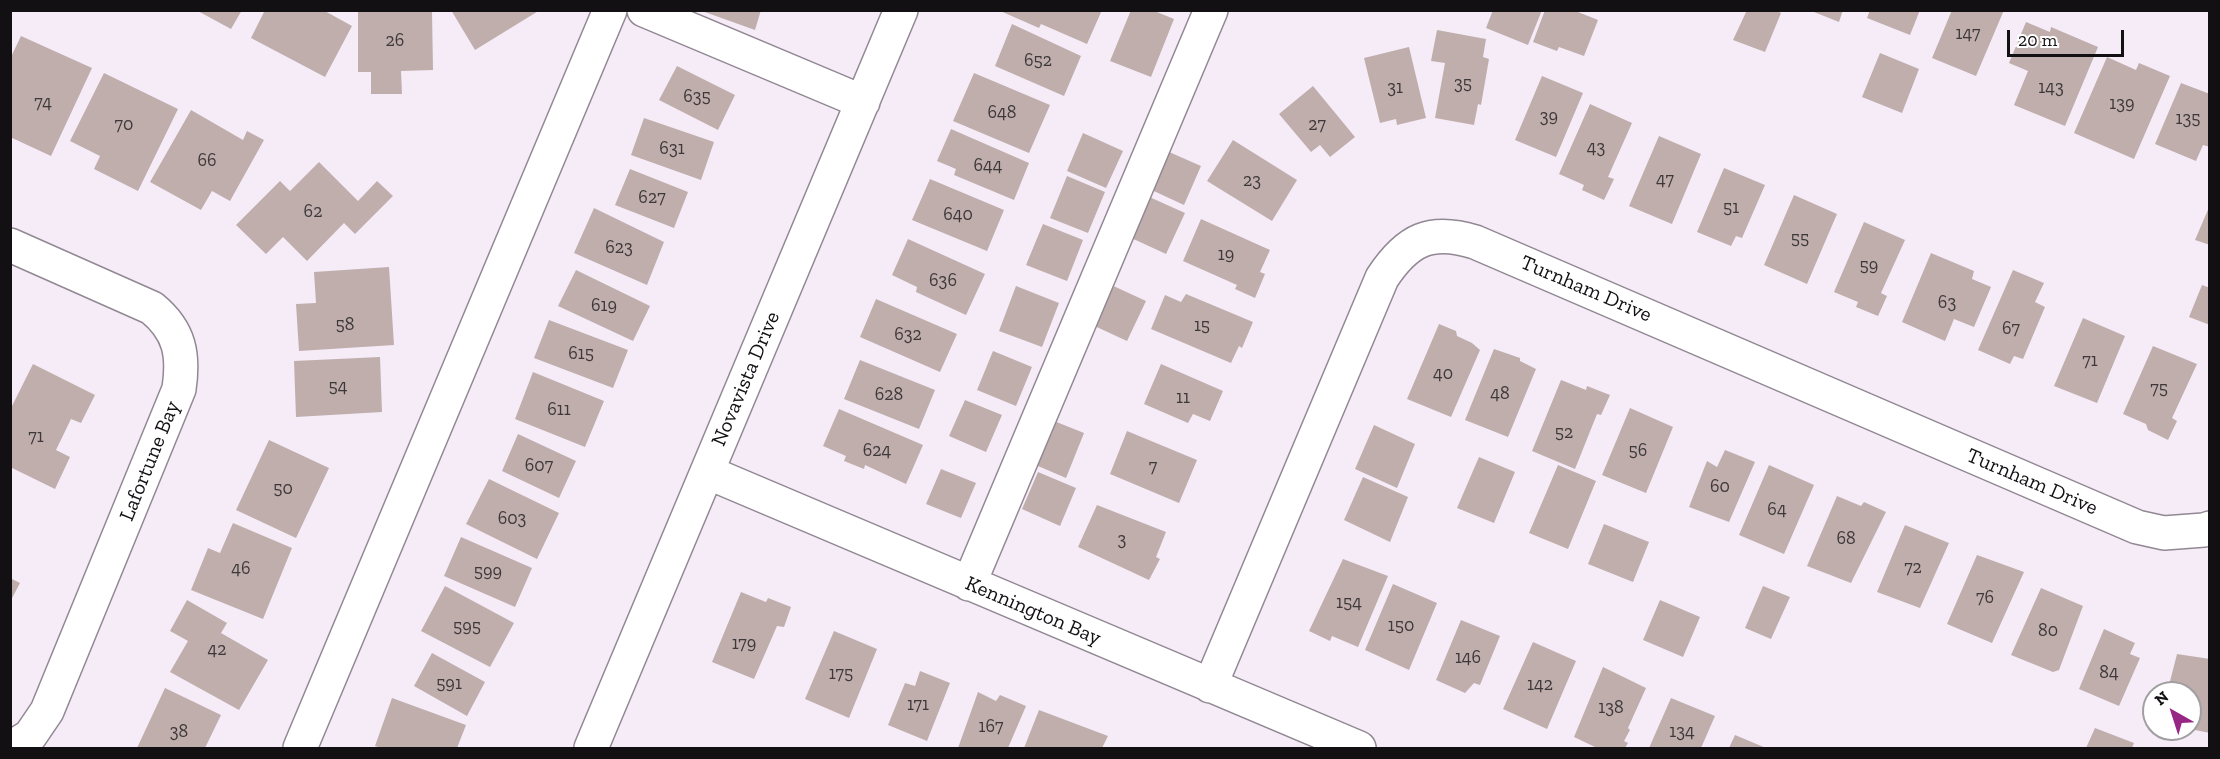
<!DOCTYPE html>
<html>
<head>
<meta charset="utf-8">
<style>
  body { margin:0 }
  #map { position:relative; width:2220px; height:759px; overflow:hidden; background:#f6ecf8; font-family:"Zilla Slab",serif }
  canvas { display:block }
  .frame { position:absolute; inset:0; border:12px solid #131014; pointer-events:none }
  .north { position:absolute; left:2142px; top:681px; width:60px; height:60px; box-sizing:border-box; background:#fff; border:2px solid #a19fa1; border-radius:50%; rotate:321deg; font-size:16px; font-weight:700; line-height:24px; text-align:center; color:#131014 }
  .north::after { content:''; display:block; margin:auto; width:21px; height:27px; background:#972684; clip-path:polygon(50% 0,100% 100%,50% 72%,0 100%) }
  .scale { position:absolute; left:2007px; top:30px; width:117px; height:27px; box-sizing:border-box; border:3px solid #131014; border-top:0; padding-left:8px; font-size:18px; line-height:21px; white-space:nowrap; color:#131014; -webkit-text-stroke:4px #fff; paint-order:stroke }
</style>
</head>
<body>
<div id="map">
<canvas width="2220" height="759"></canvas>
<div class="frame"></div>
<div class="north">N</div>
<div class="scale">20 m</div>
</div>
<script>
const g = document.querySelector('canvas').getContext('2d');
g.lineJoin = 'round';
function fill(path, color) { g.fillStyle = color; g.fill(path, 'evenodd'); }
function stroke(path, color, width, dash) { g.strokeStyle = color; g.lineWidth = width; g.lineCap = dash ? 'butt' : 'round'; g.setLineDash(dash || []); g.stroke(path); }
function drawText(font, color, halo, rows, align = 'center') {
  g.font = font + ' "Zilla Slab",serif'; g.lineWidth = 4.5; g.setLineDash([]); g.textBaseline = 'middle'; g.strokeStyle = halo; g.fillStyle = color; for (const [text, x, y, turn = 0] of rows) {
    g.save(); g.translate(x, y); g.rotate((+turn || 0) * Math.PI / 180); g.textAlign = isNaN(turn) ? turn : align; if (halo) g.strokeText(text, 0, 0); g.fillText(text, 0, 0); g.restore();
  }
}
fill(new Path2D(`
  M 196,10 L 242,10 L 231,29 Z
  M 265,10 L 323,10 L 352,26 L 325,77 L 251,38 Z
  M 358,10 L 432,10 L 433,70 L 401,71 L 402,94 L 371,94 L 371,72 L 358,72 Z
  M 451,10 L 540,10 L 475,50 Z
  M 699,10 L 761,10 L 755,30 Z
  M 998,10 L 1102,10 L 1087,44 L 1041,24 L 1039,28 Z
  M 1131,10 L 1152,10 L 1174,19 L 1151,77 L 1110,61 Z
  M 1493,10 L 1542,10 L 1528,45 L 1486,28 Z
  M 1545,10 L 1573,10 L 1598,20 L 1584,56 L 1559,47 L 1557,51 L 1533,42 Z
  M 1747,10 L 1775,10 L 1781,13 L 1765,52 L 1733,40 Z
  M 1809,10 L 1843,10 L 1839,22 Z
  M 1870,10 L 1920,10 L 1910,35 L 1867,18 Z
  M 1952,10 L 2004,10 L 1976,76 L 1932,58 Z
  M 2026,22 L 2050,32 L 2051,27 L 2098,47 L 2065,126 L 2014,105 L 2028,71 L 2009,63 Z
  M 1012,24 L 1081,56 L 1064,96 L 995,66 Z
  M 1437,30 L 1486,39 L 1483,57 L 1489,59 L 1481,105 L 1478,104 L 1474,125 L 1435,118 L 1445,63 L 1431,61 Z
  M 21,36 L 92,68 L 51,156 L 10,137 L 10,59 Z
  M 1409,47 L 1426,118 L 1397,125 L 1396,119 L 1380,123 L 1364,58 Z
  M 1880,53 L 1919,69 L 1902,113 L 1862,97 Z
  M 2107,57 L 2136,70 L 2139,63 L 2170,76 L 2134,159 L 2074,133 Z
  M 677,66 L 735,95 L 718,130 L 659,100 Z
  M 104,73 L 178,109 L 138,191 L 94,169 L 100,156 L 70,141 Z
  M 974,73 L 1050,105 L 1029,153 L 953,121 Z
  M 1542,76 L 1583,93 L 1556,157 L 1515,140 Z
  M 2181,83 L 2210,94 L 2210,147 L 2203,145 L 2196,161 L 2155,144 Z
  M 1313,86 L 1355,137 L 1330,157 L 1320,145 L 1311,152 L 1279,114 Z
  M 1590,104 L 1632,123 L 1608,177 L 1614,179 L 1604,200 L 1582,190 L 1584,185 L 1559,174 Z
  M 191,110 L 243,140 L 247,131 L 264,140 L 230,201 L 212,191 L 201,210 L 150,182 Z
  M 644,118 L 714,142 L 701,180 L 631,155 Z
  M 951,129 L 1029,163 L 1014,200 L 954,175 L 956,169 L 937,161 Z
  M 1083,133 L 1123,151 L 1106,188 L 1067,171 Z
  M 1659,136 L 1701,154 L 1672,224 L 1629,206 Z
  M 1233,140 L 1297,180 L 1272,221 L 1207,181 Z
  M 1160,148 L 1201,166 L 1184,205 L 1143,186 Z
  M 319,162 L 358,201 L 377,181 L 393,196 L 355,234 L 344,223 L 307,261 L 283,237 L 266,254 L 236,225 L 280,181 L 290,191 Z
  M 1724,168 L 1765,185 L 1742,238 L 1736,236 L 1731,246 L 1697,232 Z
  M 630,169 L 688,192 L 674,228 L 615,205 Z
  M 1067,176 L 1105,192 L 1088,233 L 1050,218 Z
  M 930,179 L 1004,210 L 987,251 L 912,220 Z
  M 1145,195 L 1185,213 L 1166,254 L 1127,236 Z
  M 1794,195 L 1837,214 L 1807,284 L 1764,265 Z
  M 2210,205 L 2210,245 L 2195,240 Z
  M 594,208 L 664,242 L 647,285 L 574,253 Z
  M 1201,219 L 1270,250 L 1260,272 L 1265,274 L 1255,298 L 1235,289 L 1237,285 L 1183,261 Z
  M 1864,222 L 1905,240 L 1881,293 L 1887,296 L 1878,316 L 1856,307 L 1858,302 L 1834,292 Z
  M 1043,224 L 1083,240 L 1067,281 L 1026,265 Z
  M 908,239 L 985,274 L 966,315 L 916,292 L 917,287 L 892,275 Z
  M 1931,253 L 1974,271 L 1972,279 L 1991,287 L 1974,327 L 1954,319 L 1945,341 L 1902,322 Z
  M 389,267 L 394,345 L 299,351 L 296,304 L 316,303 L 314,272 Z
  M 576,270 L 650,306 L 633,341 L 558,306 Z
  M 2013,270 L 2044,283 L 2035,302 L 2045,307 L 2023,359 L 2014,356 L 2010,364 L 1978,350 Z
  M 1107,283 L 1146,301 L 1127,341 L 1088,323 Z
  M 2202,285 L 2210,288 L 2210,325 L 2189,317 Z
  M 1016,286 L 1059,303 L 1042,347 L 999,331 Z
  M 1186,294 L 1253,322 L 1242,348 L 1239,346 L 1231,363 L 1151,329 L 1165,295 L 1181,302 Z
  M 876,299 L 957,334 L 940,372 L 860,337 Z
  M 2083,318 L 2125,336 L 2097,403 L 2054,386 Z
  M 549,320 L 628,350 L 613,388 L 534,358 Z
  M 1439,324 L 1456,331 L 1457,336 L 1472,343 L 1480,350 L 1451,417 L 1407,399 Z
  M 2153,346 L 2197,364 L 2172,418 L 2177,421 L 2168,440 L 2148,430 L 2146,424 L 2123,414 Z
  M 1494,349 L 1520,358 L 1520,361 L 1536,369 L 1508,437 L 1465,420 Z
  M 993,351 L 1032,367 L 1016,406 L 977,390 Z
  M 380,357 L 382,412 L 296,417 L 294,361 Z
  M 860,360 L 935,390 L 919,429 L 844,399 Z
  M 33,364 L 95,395 L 81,423 L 71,419 L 56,450 L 70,457 L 55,489 L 10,467 L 10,410 Z
  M 1161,364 L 1223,391 L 1210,421 L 1193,414 L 1188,423 L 1144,404 Z
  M 533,372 L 604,401 L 585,447 L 515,419 Z
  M 1561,380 L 1586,390 L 1587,386 L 1610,395 L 1601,415 L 1597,414 L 1575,469 L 1532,451 Z
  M 965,400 L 1002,415 L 986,452 L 949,436 Z
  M 1630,408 L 1673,427 L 1646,493 L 1602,475 Z
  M 839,409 L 923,445 L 906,484 L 865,465 L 864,469 L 844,461 L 846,456 L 823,446 Z
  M 1049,419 L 1084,433 L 1066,478 L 1031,463 Z
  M 1374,425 L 1415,444 L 1397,488 L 1355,469 Z
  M 1127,431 L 1197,460 L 1179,503 L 1110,474 Z
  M 518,434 L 576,461 L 559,498 L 502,471 Z
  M 269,440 L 329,468 L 296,538 L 236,510 Z
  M 1725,450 L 1755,462 L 1729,522 L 1689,507 L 1707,461 L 1717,467 Z
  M 1479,457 L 1515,472 L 1494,523 L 1457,508 Z
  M 1558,465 L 1596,481 L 1568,549 L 1529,533 Z
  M 1769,465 L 1814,485 L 1784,554 L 1739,535 Z
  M 941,469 L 976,483 L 961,518 L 926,504 Z
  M 1038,472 L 1076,488 L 1060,526 L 1022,509 Z
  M 1363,477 L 1408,497 L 1390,542 L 1344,520 Z
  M 489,479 L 559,513 L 537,559 L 466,524 Z
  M 1837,496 L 1861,506 L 1864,502 L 1886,512 L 1851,583 L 1807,566 Z
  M 1097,505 L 1166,532 L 1156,557 L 1160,559 L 1149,580 L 1078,547 Z
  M 233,523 L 292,548 L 263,619 L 191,590 L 208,548 L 220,553 Z
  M 1604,524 L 1649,542 L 1633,582 L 1588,564 Z
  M 1905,525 L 1949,543 L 1920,608 L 1877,592 Z
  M 461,537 L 532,568 L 515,607 L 444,576 Z
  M 1977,555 L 2024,572 L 1992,643 L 1947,624 Z
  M 1343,559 L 1388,576 L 1358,647 L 1332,636 L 1330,641 L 1309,631 Z
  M 10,578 L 20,583 L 10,602 Z
  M 1393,584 L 1437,603 L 1409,670 L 1365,650 Z
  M 445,586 L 514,623 L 490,667 L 421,631 Z
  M 1763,586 L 1790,597 L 1771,639 L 1745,628 Z
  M 2041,588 L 2083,606 L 2059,670 L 2053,672 L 2011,655 Z
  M 741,592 L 766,602 L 768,598 L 791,607 L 784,627 L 777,626 L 754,679 L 712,662 Z
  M 187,600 L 227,623 L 221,633 L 268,660 L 239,710 L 170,672 L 188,641 L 170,631 Z
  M 1660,600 L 1700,617 L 1683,657 L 1643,640 Z
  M 1461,620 L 1500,636 L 1480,685 L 1474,683 L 1465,693 L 1436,680 Z
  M 2104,629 L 2135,643 L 2130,654 L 2140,658 L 2119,706 L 2079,689 Z
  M 834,631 L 877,649 L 849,718 L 805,699 Z
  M 1533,642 L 1576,661 L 1547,729 L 1503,709 Z
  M 432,653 L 485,682 L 467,716 L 414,686 Z
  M 2177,654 L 2210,659 L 2210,733 L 2190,729 L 2190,693 L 2167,693 Z
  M 1603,667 L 1646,688 L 1628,728 L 1630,730 L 1624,741 L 1628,743 L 1625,748 L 1597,748 L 1574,737 Z
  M 920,671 L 950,683 L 927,741 L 888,725 L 905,683 L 915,686 Z
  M 165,688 L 221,715 L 205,748 L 137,748 Z
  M 978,692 L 996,701 L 1000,695 L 1026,706 L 1008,748 L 958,748 Z
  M 392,698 L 466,725 L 457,748 L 382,748 L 375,746 Z
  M 1671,698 L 1715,716 L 1701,748 L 1649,748 Z
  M 1039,710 L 1108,736 L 1102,748 L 1024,748 Z
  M 2095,728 L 2134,743 L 2132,748 L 2086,748 Z
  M 1735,735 L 1766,748 L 1729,748 Z`), '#bfaeac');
const minor = new Path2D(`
  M 644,10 L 863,102
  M 10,245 L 152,308 C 180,331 184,355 179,389 L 47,711 L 30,736 L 11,748
  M 707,472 L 1359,748
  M 969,584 L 1211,10
  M 1210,686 L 1382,278 C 1407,240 1430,228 1475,242 L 2137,527 L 2164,533 L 2204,530 L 2210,528
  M 300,748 L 610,10
  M 591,748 L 901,10`);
stroke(minor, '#918894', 36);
stroke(minor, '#fff', 33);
drawText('18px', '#3e383a', null, [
  ["147",1968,34],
  ["26",395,41],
  ["652",1038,61],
  ["35",1463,84],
  ["31",1395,88],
  ["143",2051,88],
  ["635",697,97],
  ["74",43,103],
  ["139",2122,104],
  ["648",1002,113],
  ["39",1549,117],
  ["135",2188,119],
  ["70",124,125],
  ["27",1317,125],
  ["43",1596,148],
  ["631",672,149],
  ["66",207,161],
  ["644",988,166],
  ["47",1665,180],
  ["23",1252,181],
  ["627",652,198],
  ["51",1731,208],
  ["62",313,212],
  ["640",958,215],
  ["55",1800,239],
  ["623",619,248],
  ["19",1226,255],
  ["59",1869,266],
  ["636",943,281],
  ["63",1947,303],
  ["619",604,306],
  ["58",345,325],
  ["15",1202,326],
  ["67",2011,329],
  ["632",908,335],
  ["615",581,354],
  ["71",2090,361],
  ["40",1443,374],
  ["54",338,387],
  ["75",2159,389],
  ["48",1500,394],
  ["628",889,395],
  ["11",1183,398],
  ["611",559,410],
  ["52",1564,433],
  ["71",36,437],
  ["624",877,451],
  ["56",1638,451],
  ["607",539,466],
  ["7",1153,467],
  ["60",1720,487],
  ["50",283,489],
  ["64",1777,510],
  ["603",512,519],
  ["68",1846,539],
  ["3",1122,540],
  ["72",1913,568],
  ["46",241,569],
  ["599",488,572],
  ["76",1985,598],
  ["154",1349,603],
  ["150",1401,626],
  ["595",467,627],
  ["80",2048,631],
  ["179",744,644],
  ["42",217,650],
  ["146",1468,658],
  ["84",2109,673],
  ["175",841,674],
  ["591",449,684],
  ["142",1540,685],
  ["171",918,705],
  ["138",1611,708],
  ["167",991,727],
  ["38",179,732],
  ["134",1682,732]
]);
drawText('21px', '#131014', '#fff', [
  ["Turnham Drive",1586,289,23],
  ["Novavista Drive",746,379,-67],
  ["Lafortune Bay",150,461,-68],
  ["Turnham Drive",2032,482,23],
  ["Kennington Bay",1033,611,23]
]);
</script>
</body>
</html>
